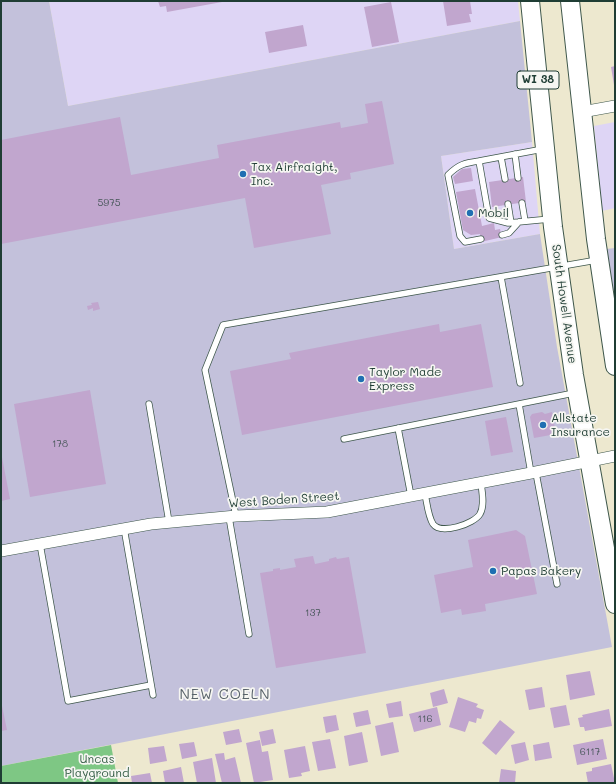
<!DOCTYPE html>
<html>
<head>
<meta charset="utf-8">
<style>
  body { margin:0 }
  #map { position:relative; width:616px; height:784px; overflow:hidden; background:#ede8cf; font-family:Mali,sans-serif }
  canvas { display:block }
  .frame { position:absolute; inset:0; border:2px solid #1f3d34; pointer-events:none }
</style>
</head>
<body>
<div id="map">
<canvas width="616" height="784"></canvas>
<div class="frame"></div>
</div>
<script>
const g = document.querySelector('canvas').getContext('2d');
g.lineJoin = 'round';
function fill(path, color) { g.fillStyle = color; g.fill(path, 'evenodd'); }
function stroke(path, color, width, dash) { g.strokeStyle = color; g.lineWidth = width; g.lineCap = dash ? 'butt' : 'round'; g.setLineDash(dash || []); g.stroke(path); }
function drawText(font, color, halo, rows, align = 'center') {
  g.font = font + ' Mali,sans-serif'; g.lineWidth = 3.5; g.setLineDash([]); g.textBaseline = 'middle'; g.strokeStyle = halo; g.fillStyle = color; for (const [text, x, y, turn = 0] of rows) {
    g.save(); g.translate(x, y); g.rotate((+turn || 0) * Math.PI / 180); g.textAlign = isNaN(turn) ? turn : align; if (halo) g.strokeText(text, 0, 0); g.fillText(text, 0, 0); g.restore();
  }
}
fill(new Path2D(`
  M 49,1 L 518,1 L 520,21 L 68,106 Z
  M 615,122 L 615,208 L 602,211 L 594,126 Z
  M 532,142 L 540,234 L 454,249 L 441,156 Z`), '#ded5f5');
fill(new Path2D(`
  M 1,1 L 49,1 L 68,106 L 520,21 L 532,142 L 441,156 L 454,249 L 540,234 L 557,347 L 612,647 L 1,766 Z
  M 615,248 L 615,290 L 612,290 L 606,249 Z`), '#c3c1db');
fill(new Path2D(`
  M 111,745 L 118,783 L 1,783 L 1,766 Z`), '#7ec784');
fill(new Path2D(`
  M 158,1 L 222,1 L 222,2 L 167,12 L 166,6 L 160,7 Z
  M 443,1 L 470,1 L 472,14 L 469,14 L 471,22 L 447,26 Z
  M 391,2 L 399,42 L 372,47 L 364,7 Z
  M 303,25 L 307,46 L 269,53 L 265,32 Z
  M 615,66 L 615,85 L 614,85 L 611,67 Z
  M 382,101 L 394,164 L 350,173 L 351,179 L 321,185 L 331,234 L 254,248 L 245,198 L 1,244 L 1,140 L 120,117 L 131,175 L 219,158 L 217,145 L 340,122 L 341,128 L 368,123 L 365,104 Z
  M 471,168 L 473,181 L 455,184 L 453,177 L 462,169 Z
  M 523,177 L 526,202 L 492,207 L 489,182 Z
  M 475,189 L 482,226 L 494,223 L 495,230 L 500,229 L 502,237 L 481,242 L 480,234 L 471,235 L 463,230 L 456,192 Z
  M 98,302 L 100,309 L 93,311 L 93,308 L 88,310 L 87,306 L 92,305 L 91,303 Z
  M 439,324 L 440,332 L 481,324 L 493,387 L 242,435 L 230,371 L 291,359 L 289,353 Z
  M 90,390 L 106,484 L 30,497 L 14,404 Z
  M 542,412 L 545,414 L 552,412 L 556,434 L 534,438 L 530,417 L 532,414 Z
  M 506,417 L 513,452 L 491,456 L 485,421 Z
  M 1,452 L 10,499 L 1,501 Z
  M 516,530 L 525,536 L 537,594 L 485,604 L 486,611 L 462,615 L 461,609 L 441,613 L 434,575 L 473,567 L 468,540 Z
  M 313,556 L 315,564 L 329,561 L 329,559 L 336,557 L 337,559 L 349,557 L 366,653 L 276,668 L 260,573 L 273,571 L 273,569 L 280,568 L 280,570 L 296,567 L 294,559 Z
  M 590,671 L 595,695 L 570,700 L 566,675 Z
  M 542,687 L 545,707 L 529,710 L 525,690 Z
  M 444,689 L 448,703 L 433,707 L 430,693 Z
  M 458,697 L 478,704 L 476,707 L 484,710 L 481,719 L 477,718 L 476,723 L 469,721 L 465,732 L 449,727 Z
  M 1,701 L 7,730 L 1,731 Z
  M 401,701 L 403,716 L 389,718 L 386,704 Z
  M 566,705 L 570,725 L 554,728 L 550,708 Z
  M 437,707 L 441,725 L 414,732 L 409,714 Z
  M 609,709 L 612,726 L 585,731 L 584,727 L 580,727 L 578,718 L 583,717 L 582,715 Z
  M 368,710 L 371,724 L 356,727 L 353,713 Z
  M 336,715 L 339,730 L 326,733 L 323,717 Z
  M 500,720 L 515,732 L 496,755 L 482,743 Z
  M 393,722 L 399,752 L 381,756 L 375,726 Z
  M 239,729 L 242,742 L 226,745 L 223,732 Z
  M 273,729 L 276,743 L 262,746 L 259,732 Z
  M 362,732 L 368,762 L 349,766 L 344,736 Z
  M 330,739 L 336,768 L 318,771 L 312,742 Z
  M 603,739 L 607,759 L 577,765 L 573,745 Z
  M 260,740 L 262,752 L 268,751 L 273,780 L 254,783 L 246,743 Z
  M 194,742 L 197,756 L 182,759 L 179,744 Z
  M 525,742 L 529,760 L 515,764 L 511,745 Z
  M 549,742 L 552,758 L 535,761 L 533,745 Z
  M 164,746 L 167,761 L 150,764 L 148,748 Z
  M 305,746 L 310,771 L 301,773 L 302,776 L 289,778 L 284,750 Z
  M 224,753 L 225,760 L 235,757 L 241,783 L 222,783 L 215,754 Z
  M 212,758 L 216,783 L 197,783 L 193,762 Z
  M 611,764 L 615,783 L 588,783 L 586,772 L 592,771 L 592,768 Z
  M 181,767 L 184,783 L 165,783 L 163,771 Z
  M 501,769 L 516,771 L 515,783 L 499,783 Z
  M 150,773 L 152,783 L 132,783 L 131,776 Z`), '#c1a6ce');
const service = new Path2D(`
  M 543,149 L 479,161 L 489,218 L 508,223 L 550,219
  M 515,154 L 518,178
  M 501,157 L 505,179
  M 479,161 C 465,163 459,164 448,175 L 460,236 L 465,242 L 481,239
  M 522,203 L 525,221
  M 508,204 L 511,223
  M 502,235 L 509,233 L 519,222
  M 501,277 L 520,383
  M 149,404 L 169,522
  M 519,404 L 531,473
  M 398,428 L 411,496
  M 344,439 L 574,393
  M 536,473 L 557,584
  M 425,494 C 427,503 428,516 433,524 C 441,535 474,524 480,514 C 485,505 482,492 481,483
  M 236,516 L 205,370 L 223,325 L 597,260
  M 229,517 L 249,634
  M 124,528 L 153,695
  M 40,544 L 68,701 L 151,685`);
const minor = new Path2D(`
  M 582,112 L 615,106
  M 1,551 L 151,524 L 236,516 L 327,512 L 531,473 L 615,456`);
const primary = new Path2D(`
  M 530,1 L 553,227 L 574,375 L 615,604
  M 570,1 L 596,239 L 615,366`);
stroke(service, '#3e574b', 7);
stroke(minor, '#3e574b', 12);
stroke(primary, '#3e574b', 20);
stroke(service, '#fff', 5.5);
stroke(minor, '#fff', 11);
stroke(primary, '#fff', 18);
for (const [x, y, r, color] of [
  [243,174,4,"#1f6fb2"],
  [470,213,4,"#1f6fb2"],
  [361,379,4,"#1f6fb2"],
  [543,425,4,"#1f6fb2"],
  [493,571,4,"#1f6fb2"]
]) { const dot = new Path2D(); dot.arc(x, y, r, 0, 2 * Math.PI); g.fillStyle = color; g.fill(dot); stroke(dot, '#f6f6f2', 1.5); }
drawText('10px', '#48575a', null, [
  ["5975",109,203],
  ["178",60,444],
  ["137",313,613],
  ["116",425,719],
  ["6117",590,752]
]);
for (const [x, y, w] of [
  [538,80,42]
]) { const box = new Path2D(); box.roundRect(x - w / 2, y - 9, w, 18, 3); g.fillStyle = '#f6f6f2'; g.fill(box); stroke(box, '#1f3d34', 1); }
drawText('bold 11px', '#1f3d34', null, [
  ["WI 38",538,80]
]);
drawText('12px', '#1f3d34', '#f6f6f2', [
  ["Tax Airfraight,",251,167],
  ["Inc.",251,181],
  ["Mobil",478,213],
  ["Taylor Made",369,372],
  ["Express",369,386],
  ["Allstate",551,418],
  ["Insurance",551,432],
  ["Papas Bakery",501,571]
], 'left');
drawText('12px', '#1f3d34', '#f6f6f2', [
  ["South Howell Avenue",564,304,82],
  ["West Boden Street",284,500,-4]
]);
drawText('12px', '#376048', '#f6f6f2', [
  ["Uncas",97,759],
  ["Playground",97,773]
]);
g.letterSpacing = '1px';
drawText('14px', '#58626a', '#f6f6f2', [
  ["NEW COELN",225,695]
]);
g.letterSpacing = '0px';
</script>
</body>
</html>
